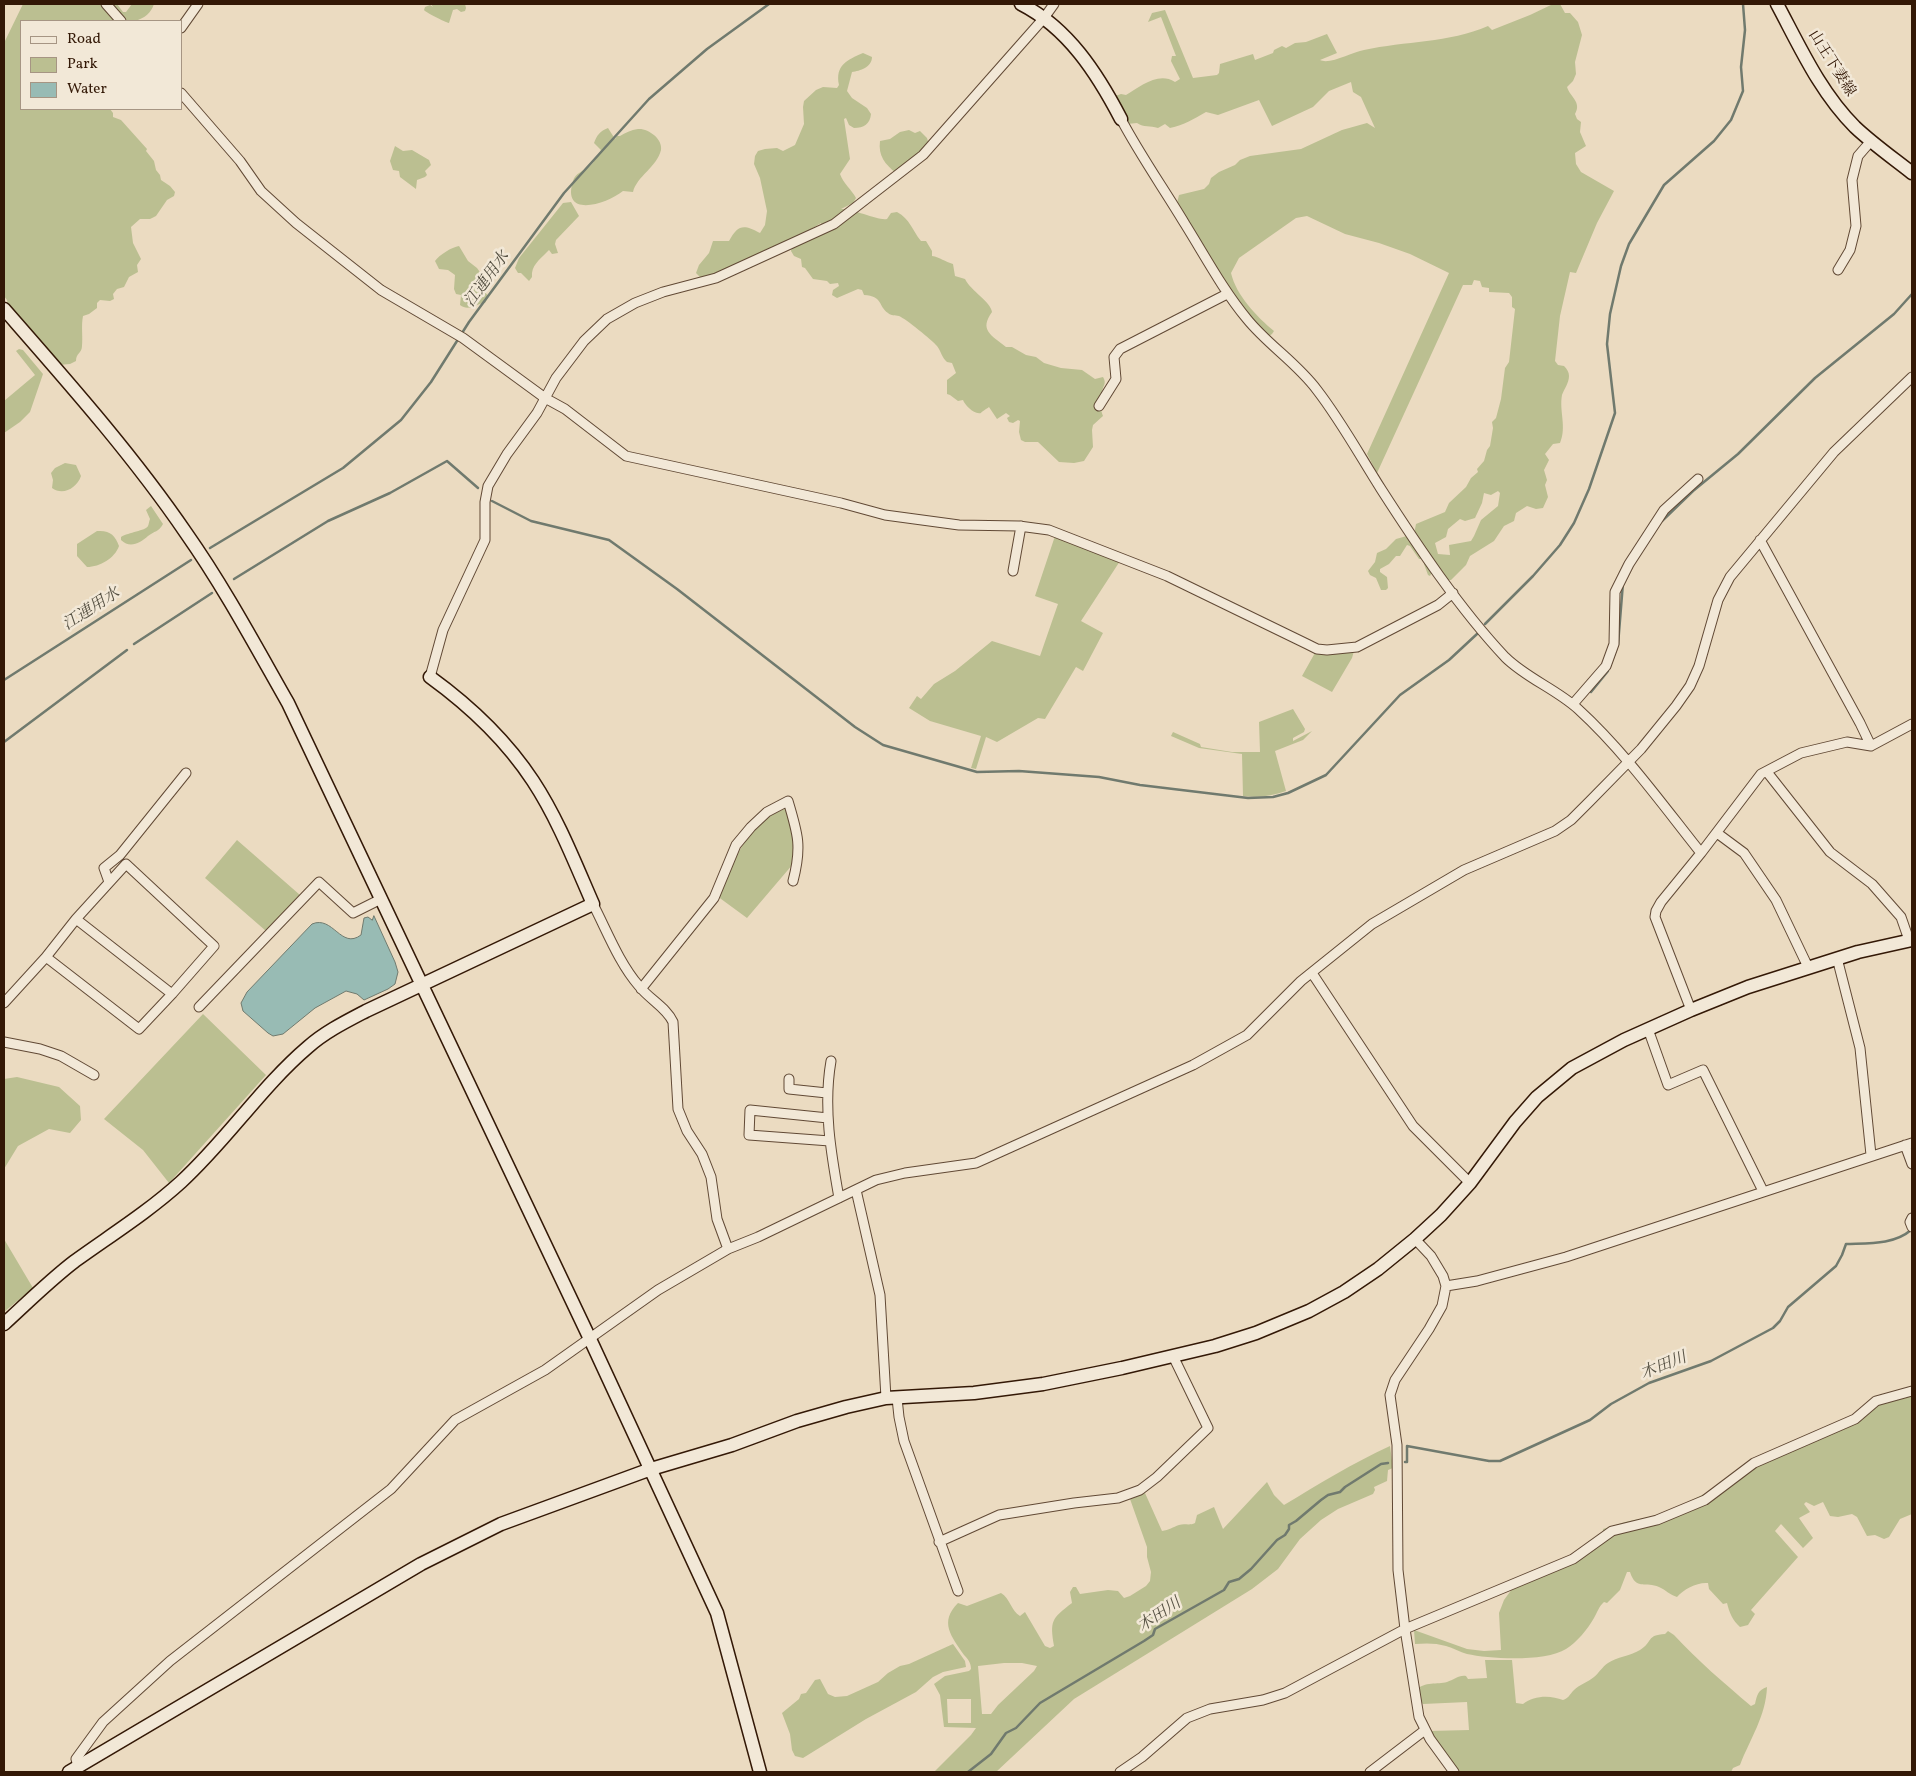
<!DOCTYPE html>
<html>
<head>
<meta charset="utf-8">
<style>
  body { margin:0 }
  #map { position:relative; width:1916px; height:1776px; overflow:hidden; background:#ebdbc1; font-family:Vollkorn,serif }
  canvas { display:block }
  .frame { position:absolute; inset:0; border:5px solid #331806; pointer-events:none }
  .legend { position:absolute; left:20px; top:20px; width:162px; height:90px; box-sizing:border-box; background:#f2e8d7; border:1px solid #a69583; margin:0; padding:6px 9px; list-style:none; font-size:15px; color:#331806 }
  .legend li { display:flex; align-items:center; gap:10px; height:25px }
  .legend b { width:25px; border:1px solid #a69583 }
</style>
</head>
<body>
<div id="map">
<canvas width="1916" height="1776"></canvas>
<div class="frame"></div>
<ul class="legend">
<li><b style="height:6px;background:#f2e8d7"></b>Road</li>
<li><b style="height:14px;background:#bbbf91"></b>Park</li>
<li><b style="height:14px;background:#98bbb4"></b>Water</li>
</ul>
</div>
<script>
const g = document.querySelector('canvas').getContext('2d');
g.lineJoin = 'round';
function fill(path, color) { g.fillStyle = color; g.fill(path, 'evenodd'); }
function stroke(path, color, width, dash) { g.strokeStyle = color; g.lineWidth = width; g.lineCap = dash ? 'butt' : 'round'; g.setLineDash(dash || []); g.stroke(path); }
function drawText(font, color, halo, rows, align = 'center') {
  g.font = font + ' Vollkorn,"Noto Serif JP",serif'; g.lineWidth = 5; g.setLineDash([]); g.textBaseline = 'middle'; g.strokeStyle = halo; g.fillStyle = color; for (const [text, x, y, turn = 0] of rows) {
    g.save(); g.translate(x, y); g.rotate((+turn || 0) * Math.PI / 180); g.textAlign = isNaN(turn) ? turn : align; if (halo) g.strokeText(text, 0, 0); g.fillText(text, 0, 0); g.restore();
  }
}
fill(new Path2D(`
  M 23,4 L 117,4 L 123,12 L 126,12 L 132,4 L 154,4 C 151,13 145,18 135,21 L 131,20 L 130,21 L 21,21 L 21,109 L 110,109 L 113,113 L 113,117 L 121,120 L 147,149 L 146,151 L 154,161 L 156,170 L 160,175 L 161,180 L 170,186 L 175,192 L 174,196 L 167,200 L 156,216 L 150,219 L 140,219 L 131,227 L 133,243 L 141,259 L 137,265 L 138,272 L 129,277 L 124,287 L 117,289 L 113,294 L 114,299 L 110,301 L 100,300 L 97,303 L 97,308 L 89,314 L 83,316 C 81,326 83,336 82,346 C 82,353 76,353 76,361 L 70,364 L 58,365 L 10,313 L 7,300 L 4,296 L 4,43 Z
  M 431,4 L 465,4 L 466,8 L 465,11 L 461,12 L 457,9 L 453,10 L 449,23 C 445,22 427,13 424,10 L 425,7 L 430,5 L 433,7 Z
  M 1553,4 L 1560,4 L 1565,13 L 1570,13 L 1578,22 L 1582,35 L 1575,62 L 1576,74 L 1573,81 L 1567,87 C 1570,97 1582,102 1575,114 L 1577,119 L 1581,122 L 1580,132 L 1586,146 L 1575,153 L 1576,164 L 1581,172 L 1614,191 L 1597,223 L 1576,273 L 1570,272 L 1560,316 L 1555,361 L 1558,365 L 1564,366 C 1567,369 1569,372 1569,376 C 1569,383 1564,389 1562,395 C 1559,411 1567,427 1560,443 L 1553,444 L 1545,454 L 1549,460 L 1544,470 L 1547,480 L 1545,485 L 1548,497 L 1543,508 L 1536,509 L 1527,506 L 1516,513 L 1514,521 L 1504,526 L 1494,541 L 1470,556 L 1466,565 L 1451,580 L 1446,580 L 1433,570 L 1430,576 L 1428,575 L 1424,564 L 1427,561 L 1424,556 L 1422,559 L 1419,559 L 1410,546 L 1407,545 L 1400,556 L 1396,556 L 1389,564 L 1380,569 L 1380,572 L 1387,577 L 1388,588 L 1386,590 L 1381,590 L 1376,578 L 1370,575 L 1368,571 L 1375,562 L 1377,553 L 1386,549 L 1396,539 L 1414,534 L 1416,524 L 1445,512 L 1449,503 L 1466,487 L 1471,478 L 1478,472 L 1477,469 L 1484,461 L 1487,450 L 1490,446 L 1493,428 L 1492,422 L 1496,418 L 1501,399 L 1505,368 L 1509,362 L 1515,309 L 1512,307 L 1512,297 L 1509,293 L 1489,292 L 1489,288 L 1482,287 L 1480,281 L 1474,280 L 1472,285 L 1463,285 L 1377,473 L 1367,454 L 1449,273 L 1410,254 L 1379,243 L 1345,234 L 1307,216 L 1296,218 L 1239,258 L 1231,273 C 1236,295 1257,317 1274,331 L 1272,334 L 1269,336 L 1260,329 L 1240,305 L 1175,206 L 1177,203 L 1179,195 L 1204,189 L 1209,184 L 1211,178 L 1219,172 L 1235,165 L 1240,160 L 1250,156 L 1301,149 L 1342,130 L 1367,123 L 1375,128 L 1361,97 L 1353,92 L 1351,82 L 1329,91 L 1313,107 L 1272,126 L 1259,100 L 1218,115 L 1206,112 C 1194,119 1184,125 1170,128 L 1165,124 L 1158,128 C 1150,125 1144,128 1137,123 L 1127,124 L 1112,97 L 1121,94 L 1126,95 C 1140,87 1158,71 1175,82 L 1180,79 L 1171,61 L 1172,56 L 1176,56 L 1161,17 L 1148,22 L 1152,13 L 1165,10 L 1193,78 L 1217,75 L 1219,73 L 1220,64 L 1253,54 L 1255,60 L 1273,53 L 1274,50 L 1282,46 L 1286,48 L 1295,43 L 1306,42 L 1327,34 L 1337,53 L 1320,60 C 1330,65 1352,52 1364,50 C 1405,41 1449,43 1488,26 L 1492,30 L 1530,15 ZM 1498,491 L 1500,493 L 1498,506 L 1481,520 L 1474,536 L 1471,541 L 1449,545 L 1450,555 L 1438,554 L 1435,543 L 1446,537 L 1448,529 L 1460,519 L 1465,521 L 1475,518 L 1482,503 L 1484,493 L 1491,495 Z
  M 863,53 L 872,57 C 872,67 860,71 852,72 L 847,91 L 852,98 L 867,108 L 871,114 C 870,124 864,128 854,128 L 849,125 L 846,118 L 844,119 L 850,159 L 840,174 C 843,183 852,190 856,198 L 853,203 L 841,209 C 855,209 878,221 887,219 L 891,213 L 897,212 C 910,219 912,230 921,241 L 926,241 L 932,251 L 932,256 C 940,257 945,262 953,264 L 955,276 L 965,279 C 971,291 991,302 992,312 C 979,330 991,335 1006,347 L 1012,347 L 1026,355 L 1036,357 L 1044,363 L 1061,368 L 1082,370 L 1095,379 L 1103,377 C 1107,384 1103,385 1102,392 C 1100,400 1100,409 1103,416 L 1093,425 L 1092,430 L 1093,447 L 1084,461 L 1074,463 L 1059,462 L 1038,442 L 1025,442 L 1021,440 L 1019,432 L 1020,421 L 1018,420 L 1013,423 L 1009,422 L 1007,418 L 1010,416 L 1006,413 L 997,419 L 989,407 C 988,408 981,412 981,413 C 974,415 965,405 963,400 L 958,401 L 950,395 L 947,394 L 947,380 L 956,373 L 952,363 L 947,362 C 942,358 941,351 937,346 C 932,340 906,319 899,316 C 895,315 891,316 888,313 C 878,306 883,296 864,295 L 862,290 L 858,289 L 837,298 L 832,295 L 833,290 L 839,286 L 838,283 L 830,284 L 827,281 L 813,279 L 805,268 L 802,267 L 801,259 L 794,256 L 791,251 L 792,246 L 822,227 L 821,223 L 792,241 L 719,274 L 701,278 L 696,273 L 699,265 L 709,253 L 713,241 L 729,241 C 738,225 743,224 760,233 L 765,225 L 767,211 L 760,178 L 754,164 L 755,156 L 758,151 L 765,149 L 777,148 L 783,151 L 795,145 L 804,124 L 803,107 L 804,101 L 816,90 L 823,87 L 837,88 L 839,85 C 835,65 847,60 863,53 Z
  M 608,128 L 615,139 L 617,136 L 620,136 C 625,133 631,130 638,129 C 648,128 663,139 661,150 C 657,167 637,176 633,192 L 623,191 C 607,204 561,219 573,181 C 575,173 584,171 590,166 C 594,162 598,156 601,150 L 594,143 C 597,135 600,131 608,128 Z
  M 909,130 L 915,133 L 920,131 L 927,138 L 929,145 L 896,173 C 885,164 878,156 880,141 L 890,139 L 900,132 Z
  M 395,146 L 403,151 L 412,150 L 429,160 L 431,165 L 425,171 L 427,175 L 425,177 L 417,180 L 416,189 L 400,177 L 399,171 L 393,170 L 390,161 Z
  M 571,202 L 579,216 L 556,240 L 555,244 L 558,253 L 552,254 L 549,250 L 547,252 C 539,260 531,266 532,277 L 529,281 L 521,273 L 518,273 L 515,268 L 519,258 L 563,203 Z
  M 459,246 L 468,261 L 477,268 L 482,275 L 488,277 L 490,287 L 484,292 L 489,296 L 485,303 C 477,303 469,312 460,305 L 461,295 L 456,294 L 454,289 L 455,275 L 448,270 L 439,269 L 435,261 C 439,255 452,247 459,246 Z
  M 19,349 L 23,350 L 43,374 L 30,412 L 20,422 L 4,433 L 4,401 L 35,375 L 16,351 Z
  M 65,463 L 76,465 L 81,476 C 77,488 63,496 52,488 L 53,480 L 51,473 L 55,468 Z
  M 151,506 L 163,524 C 159,532 154,531 148,536 C 140,543 130,549 121,540 L 121,537 C 129,532 145,531 148,526 C 149,524 149,521 150,519 L 146,510 Z
  M 97,531 C 110,530 115,535 119,546 C 115,558 100,567 87,567 L 77,556 L 77,544 Z
  M 1055,536 L 1120,561 L 1081,621 L 1103,633 L 1083,671 L 1076,667 L 1045,719 L 1038,718 L 997,742 L 986,737 L 976,769 L 971,768 L 981,736 L 930,721 L 909,708 L 917,696 L 921,699 L 934,684 L 955,671 L 992,641 L 1040,656 L 1058,604 L 1035,596 Z
  M 1316,651 L 1354,651 L 1352,658 L 1332,692 L 1302,676 Z
  M 1293,709 L 1305,729 L 1304,732 L 1293,738 L 1293,741 L 1312,731 L 1303,740 L 1275,751 L 1286,791 C 1272,796 1257,798 1243,796 L 1242,754 L 1199,748 L 1171,736 L 1173,732 L 1200,744 L 1201,747 L 1232,752 L 1260,752 L 1259,722 Z
  M 787,808 L 796,839 L 793,864 L 747,918 L 717,896 C 730,871 744,832 769,816 C 774,813 781,811 787,808 Z
  M 237,840 L 300,895 L 266,931 L 205,878 Z
  M 203,1014 L 266,1075 L 169,1183 L 143,1150 L 104,1119 Z
  M 17,1077 L 59,1087 L 80,1106 L 81,1120 L 70,1133 L 49,1129 L 18,1146 L 4,1169 L 4,1079 Z
  M 4,1239 L 33,1288 L 4,1312 Z
  M 1912,1395 L 1912,1514 L 1900,1519 L 1889,1537 L 1884,1539 L 1875,1535 L 1867,1536 L 1857,1517 L 1852,1514 L 1838,1517 L 1830,1516 L 1823,1502 L 1814,1506 L 1806,1502 L 1804,1504 L 1810,1512 L 1799,1518 L 1813,1538 L 1803,1548 L 1781,1524 L 1775,1531 L 1798,1557 L 1751,1610 L 1755,1614 L 1748,1625 L 1740,1627 C 1733,1621 1729,1612 1727,1603 L 1723,1604 L 1709,1589 L 1708,1583 C 1697,1582 1684,1589 1677,1597 C 1670,1595 1666,1590 1659,1587 C 1646,1581 1636,1591 1630,1572 L 1627,1572 L 1620,1590 L 1607,1603 L 1604,1602 C 1599,1606 1597,1613 1594,1618 C 1587,1630 1577,1642 1566,1649 C 1546,1662 1490,1659 1467,1654 C 1460,1652 1453,1648 1446,1646 C 1436,1643 1426,1643 1415,1644 L 1414,1630 L 1467,1649 L 1484,1651 L 1501,1650 L 1499,1613 L 1504,1600 L 1512,1589 L 1581,1559 L 1602,1542 L 1603,1529 L 1625,1522 L 1658,1515 L 1678,1507 L 1710,1491 L 1744,1464 L 1762,1454 L 1793,1443 L 1821,1429 L 1842,1427 L 1877,1405 Z
  M 1390,1446 L 1393,1468 L 1388,1470 L 1387,1481 L 1374,1487 L 1375,1490 L 1373,1494 L 1338,1509 L 1321,1520 L 1300,1539 L 1278,1569 L 1252,1589 L 1074,1699 L 996,1772 L 934,1772 L 971,1735 L 976,1728 L 944,1727 L 940,1695 L 934,1684 L 945,1676 L 969,1671 L 971,1669 C 971,1663 968,1659 964,1655 C 951,1636 939,1622 958,1603 L 967,1606 L 1001,1593 C 1010,1598 1011,1611 1020,1616 L 1025,1612 L 1045,1646 L 1050,1648 L 1054,1646 C 1050,1621 1051,1619 1072,1603 L 1070,1592 L 1073,1587 L 1076,1587 L 1080,1594 L 1108,1590 L 1118,1591 L 1124,1598 L 1130,1596 L 1146,1586 L 1150,1581 L 1151,1572 L 1147,1557 L 1147,1547 L 1130,1499 L 1145,1493 L 1162,1531 C 1169,1530 1173,1527 1179,1525 C 1185,1523 1189,1526 1195,1523 L 1197,1515 L 1214,1507 L 1223,1529 L 1267,1482 L 1274,1495 L 1284,1505 C 1319,1484 1353,1463 1390,1446 ZM 1004,1663 L 1022,1663 L 1037,1666 L 1034,1671 L 998,1705 L 991,1714 L 982,1714 L 978,1666 ZM 947,1699 L 971,1699 L 971,1723 L 948,1723 Z
  M 1668,1631 L 1674,1635 C 1698,1661 1724,1683 1751,1706 L 1755,1704 C 1757,1695 1758,1690 1767,1687 C 1766,1716 1750,1739 1740,1765 L 1733,1768 L 1731,1772 L 1459,1772 L 1429,1731 L 1469,1730 L 1467,1702 L 1423,1704 L 1418,1699 L 1416,1690 C 1425,1681 1437,1685 1447,1682 C 1454,1680 1458,1675 1466,1676 L 1468,1679 L 1487,1678 L 1485,1660 L 1512,1660 L 1516,1703 L 1523,1704 C 1534,1695 1551,1695 1563,1700 C 1569,1698 1569,1695 1574,1690 C 1579,1685 1588,1682 1594,1677 C 1599,1673 1602,1667 1608,1663 C 1617,1657 1630,1656 1640,1650 C 1653,1642 1646,1635 1665,1634 Z
  M 953,1644 L 965,1661 L 966,1667 L 943,1672 L 933,1677 L 916,1692 L 866,1719 L 803,1758 L 795,1756 L 792,1750 L 790,1734 L 782,1713 L 799,1699 L 801,1694 L 806,1693 L 815,1680 L 820,1679 L 828,1694 L 835,1697 L 847,1696 L 878,1682 L 888,1673 L 900,1666 L 909,1664 Z`), '#bbbf91');
const water = new Path2D(`
  M 374,916 L 395,962 L 398,972 L 395,984 L 388,989 L 364,1000 L 357,994 L 346,991 L 315,1008 L 283,1034 L 273,1036 L 268,1033 L 243,1011 L 241,1003 L 247,992 L 312,924 C 333,915 341,950 361,935 L 364,918 L 368,917 L 372,920 Z`);
fill(water, '#98bbb4');
stroke(water, '#707a6e', 1);
stroke(new Path2D(`
  M 492,501 L 531,521 L 609,540 L 677,589 L 855,727 L 883,745 L 977,772 L 1019,771 L 1099,777 L 1140,785 L 1248,798 L 1273,797 L 1288,793 L 1326,775 L 1400,695 L 1449,660 L 1477,634
  M 1662,521 L 1693,491 L 1738,454 L 1815,378 L 1894,314 L 1912,294
  M 210,548 L 343,468 L 401,420 L 431,382 L 469,322 L 564,193 L 649,99 L 707,49 L 769,4
  M 234,579 L 328,521 L 390,493 L 447,461 L 478,488
  M 1485,624 L 1533,576 L 1560,545 L 1574,523 L 1589,489 L 1615,413 L 1607,344 L 1610,314 L 1621,266 L 1629,244 L 1664,185 L 1714,141 L 1731,120 L 1743,91 L 1741,67 L 1745,30 L 1743,4
  M 134,644 L 212,593
  M 1618,645 L 1623,583
  M 1610,666 L 1616,650
  M 4,680 L 191,560
  M 1591,692 L 1608,671
  M 4,742 L 127,650
  M 1405,1462 L 1407,1462 L 1407,1446 L 1489,1461 L 1500,1461 L 1590,1420 L 1611,1404 L 1649,1383 L 1711,1361 L 1773,1328 L 1780,1321 L 1788,1307 L 1836,1266 L 1842,1255 L 1846,1244 C 1867,1243 1894,1245 1911,1230
  M 968,1772 L 991,1754 L 1006,1733 L 1016,1728 L 1040,1703 L 1144,1641 L 1153,1635 L 1155,1629 L 1224,1590 L 1229,1582 L 1239,1579 L 1251,1569 L 1277,1540 L 1285,1535 L 1289,1529 L 1289,1525 L 1296,1521 L 1321,1500 L 1328,1495 L 1340,1492 L 1345,1487 L 1381,1464 L 1388,1463`), '#707a6e', 2.5);
const street = new Path2D(`
  M 106,4 L 121,21
  M 181,28 L 198,4
  M 181,93 L 240,161 L 261,191 L 296,223 L 381,290 L 463,338 L 545,398 L 565,409 L 626,456 L 841,503 L 885,515 L 959,525 L 1019,526 L 1049,530 L 1167,576 L 1307,644 L 1317,649 L 1327,650 L 1357,647 L 1438,605 L 1453,593
  M 1121,119 C 1140,155 1164,189 1185,224 C 1205,256 1223,290 1247,319 C 1268,345 1297,363 1317,390 C 1341,421 1360,456 1381,489 C 1417,545 1459,608 1505,657 C 1526,678 1556,689 1578,709 C 1624,751 1662,804 1701,853
  M 1838,270 L 1850,250 L 1856,226 L 1852,180 L 1858,156 L 1871,141
  M 1099,406 L 1116,379 L 1114,357 L 1120,349 L 1227,294
  M 1760,540 L 1860,723 L 1871,746
  M 1013,571 L 1021,526
  M 430,677 L 443,630 L 485,540 L 485,502 L 488,486 L 507,454 L 537,413 L 556,378 L 584,341 L 607,319 L 635,303 L 663,292 L 716,278 L 834,224 L 923,155 L 1044,18 L 1054,4
  M 1573,704 L 1606,666 L 1614,644 L 1615,592 L 1629,564 L 1664,510 L 1698,479
  M 1767,772 L 1830,852 L 1872,884 L 1901,917 L 1909,940
  M 1717,833 L 1744,853 L 1776,900 L 1808,967
  M 109,882 L 104,868 L 120,855 L 186,773
  M 593,904 C 607,931 619,963 639,986 C 649,999 667,1008 673,1022 L 678,1109 L 687,1131 L 702,1154 L 711,1177 L 717,1219 L 728,1249
  M 76,919 L 172,994 L 139,1029 L 46,957 Z
  M 76,919 L 126,864 L 214,946 L 172,994
  M 1837,958 L 1860,1048 L 1871,1155
  M 1312,973 L 1413,1126 L 1470,1183
  M 641,989 L 714,898 L 736,845 L 751,827 L 767,812 L 788,801 C 798,834 802,847 793,881
  M 4,1003 L 46,957
  M 199,1007 L 319,882 L 353,913 L 381,899
  M 1691,1010 L 1655,917 L 1656,911 L 1661,902 L 1701,853 L 1761,774 L 1801,753 L 1847,742 L 1871,746 L 1912,724
  M 1648,1029 L 1668,1085 L 1703,1070 L 1763,1191
  M 4,1042 L 40,1049 L 61,1056 L 94,1075
  M 831,1061 C 823,1107 831,1153 839,1198
  M 789,1079 L 789,1089 L 827,1093
  M 828,1118 L 750,1110 L 749,1135 L 830,1141
  M 1905,1145 L 1912,1164
  M 856,1190 L 880,1295 L 886,1398
  M 1912,1218 L 1910,1222 L 1912,1227
  M 1415,1239 L 1431,1256 L 1443,1276 L 1446,1286 L 1442,1306 L 1429,1329 L 1395,1380 L 1390,1395 L 1397,1445 L 1398,1570 L 1405,1629 L 1419,1717 L 1430,1739 L 1454,1772
  M 1446,1286 L 1477,1281 L 1566,1257 L 1912,1143
  M 897,1398 L 899,1417 L 904,1441 L 958,1591
  M 939,1542 L 999,1515 L 1074,1503 L 1118,1498 L 1140,1490 L 1157,1477 L 1208,1428 L 1173,1356
  M 78,1767 L 76,1759 L 103,1722 L 170,1661 L 391,1489 L 455,1420 L 545,1370 L 658,1290 L 728,1249 L 758,1237 L 876,1180 L 905,1173 L 976,1163 L 1193,1065 L 1247,1035 L 1301,981 L 1372,924 L 1464,870 L 1555,831 L 1571,820 L 1590,801 L 1641,749 L 1676,706 L 1690,686 L 1699,666 L 1718,600 L 1730,577 L 1834,452 L 1912,377
  M 1120,1772 L 1142,1757 L 1187,1718 L 1210,1709 L 1263,1700 L 1285,1693 L 1405,1629 L 1573,1559 L 1612,1531 L 1657,1520 L 1705,1500 L 1754,1463 L 1855,1419 L 1876,1401 L 1912,1391
  M 1370,1772 L 1425,1730`);
const secondary = new Path2D(`
  M 1021,4 C 1068,28 1097,73 1121,119
  M 1777,4 C 1800,47 1820,92 1855,127 C 1873,144 1893,158 1912,173
  M 4,309 C 67,381 132,454 186,533 C 224,587 255,645 288,703 L 590,1339 L 717,1613 L 760,1772
  M 4,1324 C 27,1303 50,1280 75,1261 C 111,1235 148,1212 181,1182 C 227,1140 261,1087 308,1047 C 325,1032 345,1022 366,1011 L 593,904 C 575,863 558,819 533,781 C 506,740 470,706 430,677
  M 69,1772 L 421,1564 L 501,1524 L 651,1469 L 732,1445 L 797,1421 L 846,1407 L 886,1398 L 974,1393 L 1043,1384 L 1122,1368 L 1215,1346 L 1256,1333 L 1309,1311 L 1344,1292 L 1378,1269 L 1415,1239 L 1441,1215 L 1470,1183 L 1515,1122 L 1537,1097 L 1572,1068 L 1624,1040 L 1691,1010 L 1748,987 L 1858,952 L 1912,940`);
stroke(street, '#614935', 11);
stroke(secondary, '#331806', 15);
stroke(street, '#f2e8d7', 9);
stroke(secondary, '#f2e8d7', 12);
drawText('15px', '#331806', '#f2e8d7', [
  ["山王下妻線",1831,64,58]
]);
drawText('italic 16px', '#565143', '#f2e8d7', [
  ["江連用水",488,280,-54],
  ["江連用水",92,610,-33],
  ["木田川",1664,1367,-22],
  ["木田川",1160,1616,-34]
]);
</script>
</body>
</html>
